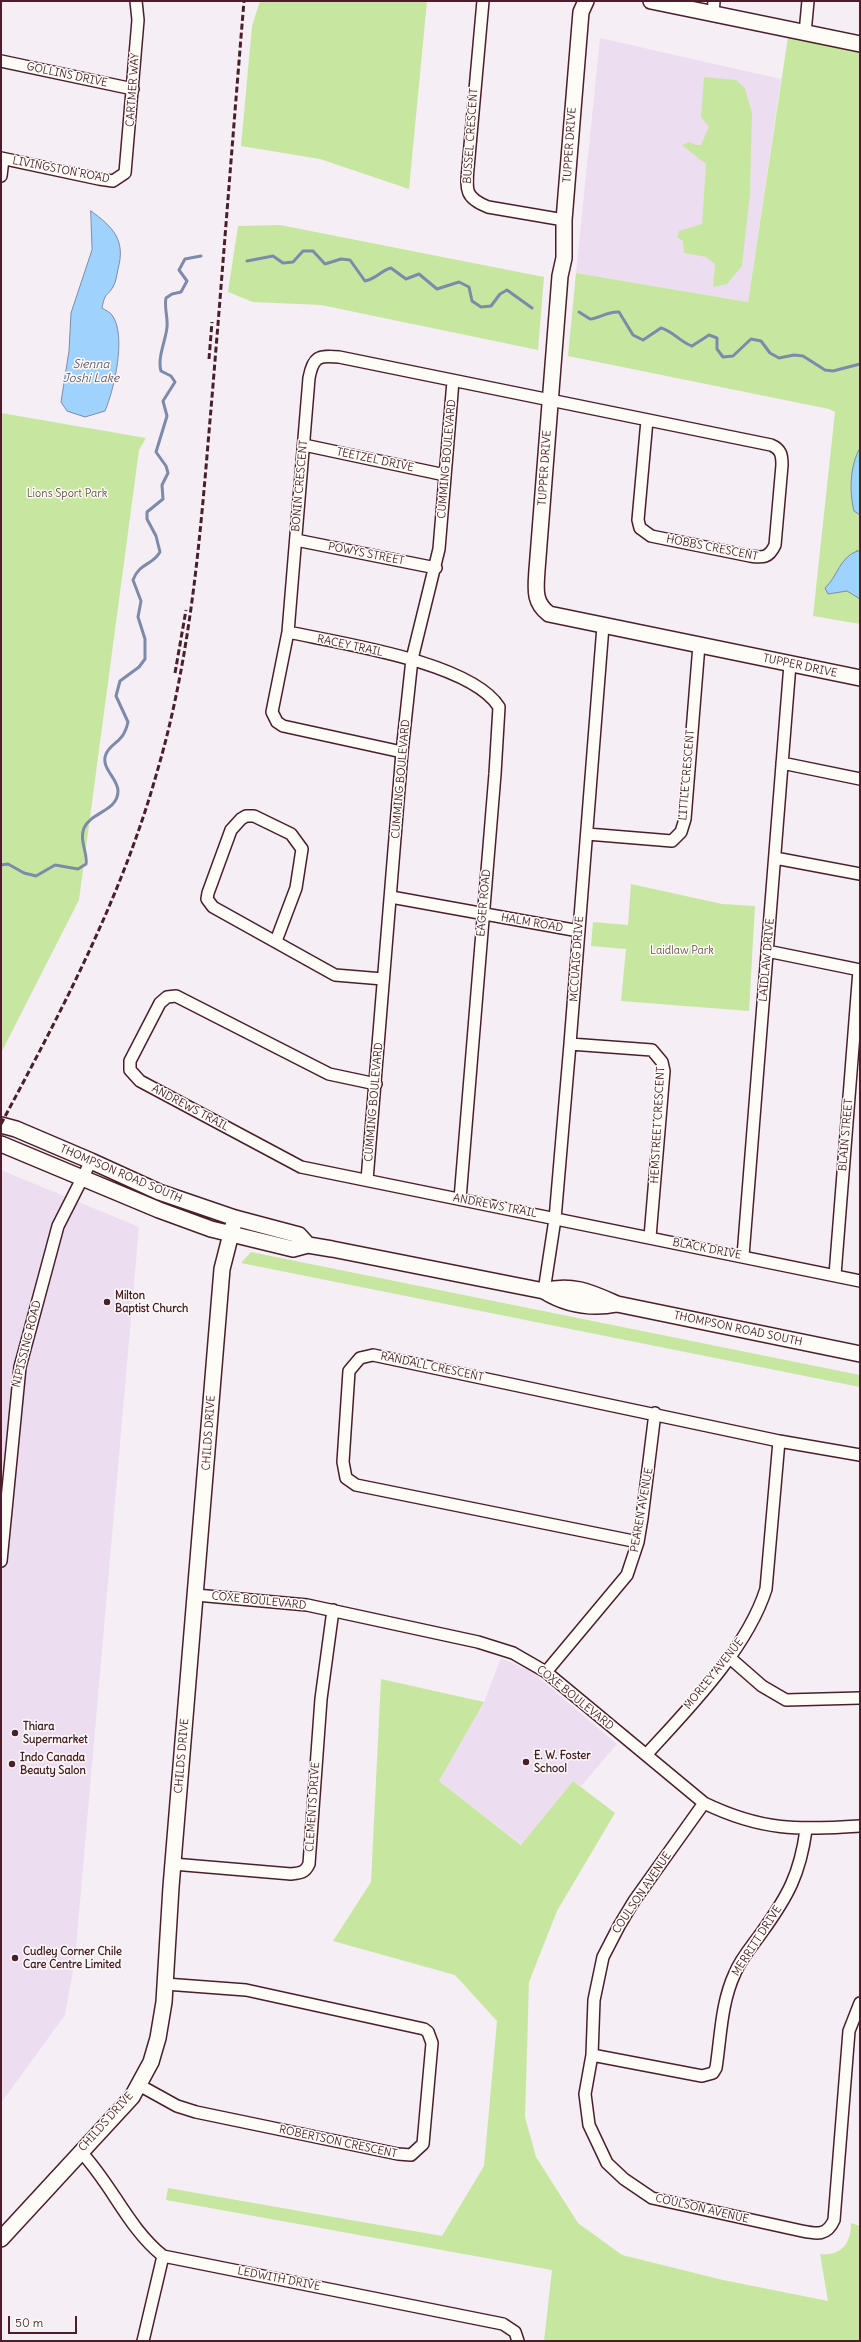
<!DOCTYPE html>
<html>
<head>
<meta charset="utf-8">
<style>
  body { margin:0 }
  #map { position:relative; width:861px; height:2342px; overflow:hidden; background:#f5eef4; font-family:Delius,sans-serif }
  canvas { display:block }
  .frame { position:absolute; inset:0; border:2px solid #4a1f2b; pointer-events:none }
  .scale { position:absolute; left:8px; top:2316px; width:69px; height:18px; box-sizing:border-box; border:2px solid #4a1f2b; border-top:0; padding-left:5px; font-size:12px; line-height:14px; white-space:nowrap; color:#4a1f2b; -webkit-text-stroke:3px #fdfcf7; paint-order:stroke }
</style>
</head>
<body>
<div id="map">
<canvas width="861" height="2342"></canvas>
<div class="frame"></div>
<div class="scale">50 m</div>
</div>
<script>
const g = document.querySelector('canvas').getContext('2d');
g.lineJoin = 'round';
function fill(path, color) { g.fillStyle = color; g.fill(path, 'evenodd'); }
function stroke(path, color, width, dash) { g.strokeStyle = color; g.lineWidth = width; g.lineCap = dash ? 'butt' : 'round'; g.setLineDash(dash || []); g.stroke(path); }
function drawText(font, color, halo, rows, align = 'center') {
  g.font = font + ' Delius,sans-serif'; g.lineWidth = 3; g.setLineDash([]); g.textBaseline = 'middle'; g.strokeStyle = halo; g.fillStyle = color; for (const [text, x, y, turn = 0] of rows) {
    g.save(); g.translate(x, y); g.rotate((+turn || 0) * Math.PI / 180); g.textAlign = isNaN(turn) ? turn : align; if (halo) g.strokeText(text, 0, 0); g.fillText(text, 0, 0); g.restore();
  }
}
fill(new Path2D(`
  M 600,38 L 781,79 L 748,302 L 576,273 Z
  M 1,1170 L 139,1227 L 75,1959 L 65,2015 L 1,2103 Z
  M 501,1658 L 532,1672 L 617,1744 L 581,1786 L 573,1781 L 522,1845 L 439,1781 L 484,1702 Z`), '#ecdef0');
fill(new Path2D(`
  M 260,1 L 427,1 L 409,189 L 320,159 L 241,146 L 252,26 Z
  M 788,37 L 860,53 L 860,624 L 813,616 L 835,412 L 829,409 L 568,356 L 576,273 L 748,302 Z
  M 704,77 L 736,80 L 745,88 L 752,113 L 750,193 L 742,266 L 727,284 L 713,287 L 715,264 L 706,257 L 684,253 L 683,241 L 677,237 L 679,231 L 702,224 L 706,164 L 682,145 L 690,142 L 696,145 L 701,145 L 709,127 L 701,117 Z
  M 280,225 L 544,277 L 538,350 L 321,305 L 253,302 L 228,292 L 238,226 Z
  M 1,413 L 146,438 L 139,450 L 79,900 L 1,1053 Z
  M 631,884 L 722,904 L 755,906 L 749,1011 L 621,1001 L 626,949 L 591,946 L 593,922 L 628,925 Z
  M 251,1252 L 860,1375 L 860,1387 L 241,1263 Z
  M 381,1679 L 484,1702 L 439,1781 L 521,1845 L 573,1781 L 615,1813 L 557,1911 L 529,1982 L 525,2117 L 536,2157 L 578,2223 L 622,2255 L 723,2280 L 828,2301 L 820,2254 C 842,2256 851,2243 851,2223 L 860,2226 L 860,2341 L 544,2341 L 552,2270 L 166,2200 L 168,2188 L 442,2236 L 484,2166 L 497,2021 L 455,1975 L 333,1941 L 371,1882 Z`), '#c7e7a0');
const water = new Path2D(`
  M 91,211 C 113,227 126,240 118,269 C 117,274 116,282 113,287 C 107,297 105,292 102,308 C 105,310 110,312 112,315 C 127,335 114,390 105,411 L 85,417 L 67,411 L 61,402 L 69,351 L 71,313 L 92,250 Z
  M 860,448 L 860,515 L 854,511 C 849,491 850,465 860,448 Z
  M 857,551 L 860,551 L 860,599 L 847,591 L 828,594 L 825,588 C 838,576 839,558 857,551 Z`);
fill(water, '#a0d2fe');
stroke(water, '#7e8aaa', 1);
stroke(new Path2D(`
  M 247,261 L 273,256 L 283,263 L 293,262 L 303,251 L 313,251 L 325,264 L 341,259 L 350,260 L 365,281 C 378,278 380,271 391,268 L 406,279 L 419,274 L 437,289 L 459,282 L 469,287 L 472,301 L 481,307 L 491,306 L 500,294 L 507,290 L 532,308
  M 579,312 L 590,319 C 600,318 608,311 619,312 L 633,335 L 643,340 L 661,328 C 673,331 680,342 692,346 L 709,335 L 717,338 L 717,349 L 723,357 L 733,356 L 751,339 L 761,341 L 770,353 L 779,358 L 794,355 L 803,356 L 825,370 L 833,371 L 860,364
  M 1,865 L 8,864 L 24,873 L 36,876 L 55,865 L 78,869 L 86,864 C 88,853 79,841 84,828 C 91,812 118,811 118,791 C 118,778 100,768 106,754 C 112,741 123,744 128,722 L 116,696 L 120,681 L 139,667 L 145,659 L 145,639 L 138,617 L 141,601 L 133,580 C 140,562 152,566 160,552 L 156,536 L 147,519 L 147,512 L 163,499 L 162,485 L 168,473 L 166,466 L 156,452 L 167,416 L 163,401 L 175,382 L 171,376 L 161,371 C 157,358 166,340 167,327 C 168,316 164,308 166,298 L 172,294 L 181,292 L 187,281 L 179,270 L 185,259 L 201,256`), '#7e8aaa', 3);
const street = new Path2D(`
  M 483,1 L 468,168 C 466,190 465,198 488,207 L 564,220
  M 713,14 L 714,1
  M 805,33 L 808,1
  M 1,61 L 133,89
  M 1,158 L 99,179 L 113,181 L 125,173 L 138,20 L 136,1
  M 1,176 L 3,159
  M 304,445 L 445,475
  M 296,540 L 436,568
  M 288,632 C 339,643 471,662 499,707 L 495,774 L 460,1199
  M 402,752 L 283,726 L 277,722 L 272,712 L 288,632 L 309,378 C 313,357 318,355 339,357 L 771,445 C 781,449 782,455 782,465 L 775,545 C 769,558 763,558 750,556 L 651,536 L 640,528 L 638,520 L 647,420
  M 782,763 L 860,779
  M 587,834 L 672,841 L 681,832 L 685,819 L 699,645
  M 775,858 L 860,874
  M 391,897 L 579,931
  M 276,941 L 296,888 L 302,849 L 291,834 L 254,816 L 246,816 L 241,819 L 231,830 L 208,893 L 207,899 L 213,907 L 335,975 L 383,979
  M 767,951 L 860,970
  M 570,1044 L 652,1050 L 662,1062 L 664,1071 L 650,1237
  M 376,1084 L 329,1074 L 176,996 L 167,997 L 160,1003 L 130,1061 L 130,1070 L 140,1081 L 301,1167 L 860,1281
  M 367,1180 L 402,752 L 412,659 L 439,549 L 453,381
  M 743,1256 L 790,664
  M 835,1275 L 859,970
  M 544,1291 L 555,1219 L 570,1044 L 603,626
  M 638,1542 L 356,1485 L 346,1478 L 343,1462 L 349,1371 L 360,1358 L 373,1355 L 779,1441 L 860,1455
  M 1,1561 L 20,1367 L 58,1226 L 91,1161
  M 196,1595 L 307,1605 L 478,1642 L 513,1653 L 546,1672 L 704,1803 C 762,1831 798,1830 860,1826
  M 730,1658 L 762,1686 L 786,1700 L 860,1698
  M 546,1672 L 627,1575 L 638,1542 L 642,1518 L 655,1413
  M 646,1755 C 689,1708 747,1649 766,1589 L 779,1441
  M 704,1803 L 634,1901 L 619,1926 L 603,1957 L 594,2000 L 592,2055 L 585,2094 L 589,2125 L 607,2163 L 624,2179 L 652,2198 L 802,2231 C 817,2234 827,2236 834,2220 L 849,2031 L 860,2003
  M 173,1864 L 291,1874 C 300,1873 305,1873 309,1864 L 321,1699 L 333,1610
  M 592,2055 L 702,2076 L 713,2073 L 716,2068 C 721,2035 721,2003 735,1973 C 741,1958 753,1945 762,1932 C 788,1896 800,1874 806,1830
  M 139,2085 L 177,2106 L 196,2112 L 398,2154 L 411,2155 L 423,2144 L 432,2043 L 428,2032 L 424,2029 L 246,1990 L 165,1984
  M 80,2151 C 112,2184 127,2227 163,2256 L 503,2324 L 515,2332 L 518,2341
  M 143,2341 L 163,2256`);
const secondary = new Path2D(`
  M 586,1 L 581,12 L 580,24 L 564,220 L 564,258 L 560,276 L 537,570 C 536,588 533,602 549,614 L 860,678
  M 651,1 L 860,44
  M 1,1125 L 16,1129 L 91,1161 L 159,1192 L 235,1218 L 299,1235 L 308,1245
  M 1,1144 L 159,1210 L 211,1229 L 293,1249 L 308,1245 L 332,1249 L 544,1291 C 567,1305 591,1309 617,1304
  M 544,1291 C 572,1283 592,1293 617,1304 L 860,1354
  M 1,2239 L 132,2097 L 151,2062 L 158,2038 L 164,2002 L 171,1887 L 222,1269 L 235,1218`);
stroke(street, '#4a1f2b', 14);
stroke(secondary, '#4a1f2b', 18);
stroke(street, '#fdfcf7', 11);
stroke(secondary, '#fdfcf7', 15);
stroke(new Path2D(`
  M 209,359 L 212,322
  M 175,673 L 186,610
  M 1,1124 C 62,1010 122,897 157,772 C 193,650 201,524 212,397 C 223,265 233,133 244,1`), '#4a1f2b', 3, [6, 3]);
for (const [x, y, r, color] of [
  [107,1302,4,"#4a1f2b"],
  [15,1733,4,"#4a1f2b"],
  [526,1762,4,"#4a1f2b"],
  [12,1764,4,"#4a1f2b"],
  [15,1958,4,"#4a1f2b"]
]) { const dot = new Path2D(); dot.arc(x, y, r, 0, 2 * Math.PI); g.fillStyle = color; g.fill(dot); stroke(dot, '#fdfcf7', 1.5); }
drawText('11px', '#4a1f2b', '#fdfcf7', [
  ["GOLLINS DRIVE",67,75,12],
  ["CARTMER WAY",133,90,-86],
  ["BUSSEL CRESCENT",471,136,-86],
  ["TUPPER DRIVE",570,145,-86],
  ["LIVINGSTON ROAD",61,170,11],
  ["CUMMING BOULEVARD",447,459,-85],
  ["TEETZEL DRIVE",375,460,12],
  ["TUPPER DRIVE",545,468,-86],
  ["BONIN CRESCENT",300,486,-85],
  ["HOBBS CRESCENT",712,548,11],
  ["POWYS STREET",366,554,11],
  ["RACEY TRAIL",350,646,12],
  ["TUPPER DRIVE",800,666,12],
  ["LITTLE CRESCENT",687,775,-85],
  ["CUMMING BOULEVARD",401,779,-85],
  ["EAGER ROAD",484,903,-85],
  ["HALM ROAD",532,923,10],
  ["MCCUAIG DRIVE",577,959,-86],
  ["LAIDLAW DRIVE",767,960,-85],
  ["CUMMING BOULEVARD",374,1102,-85],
  ["ANDREWS TRAIL",190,1108,28],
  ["HEMSTREET CRESCENT",658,1125,-87],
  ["BLAIN STREET",846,1135,-85],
  ["THOMPSON ROAD SOUTH",121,1174,23],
  ["ANDREWS TRAIL",495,1206,11],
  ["BLACK DRIVE",707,1249,11],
  ["THOMPSON ROAD SOUTH",738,1329,12],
  ["NIPISSING ROAD",27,1344,-76],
  ["RANDALL CRESCENT",432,1367,12],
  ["CHILDS DRIVE",209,1433,-86],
  ["PEAREN AVENUE",642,1510,-80],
  ["COXE BOULEVARD",259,1601,6],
  ["MORLEY AVENUE",714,1674,-51],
  ["COXE BOULEVARD",575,1698,39],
  ["CHILDS DRIVE",182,1756,-85],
  ["CLEMENTS DRIVE",313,1807,-86],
  ["COULSON AVENUE",642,1893,-56],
  ["MERRITT DRIVE",757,1941,-57],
  ["CHILDS DRIVE",106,2122,-48],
  ["ROBERTSON CRESCENT",338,2142,12],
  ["COULSON AVENUE",702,2209,13],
  ["LEDWITH DRIVE",279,2279,11]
]);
drawText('11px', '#695148', '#fdfcf7', [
  ["Lions Sport Park",67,494],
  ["Laidlaw Park",682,951]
]);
drawText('bold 11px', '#4a1f2b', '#fdfcf7', [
  ["Milton",115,1296],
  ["Baptist Church",115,1309],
  ["Thiara",23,1727],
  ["Supermarket",23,1740],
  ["E. W. Foster",534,1756],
  ["School",534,1769],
  ["Indo Canada",20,1758],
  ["Beauty Salon",20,1771],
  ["Cudley Corner Chile",23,1952],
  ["Care Centre Limited",23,1965]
], 'left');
drawText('italic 12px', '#64556a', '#fdfcf7', [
  ["Sienna",91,365],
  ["Joshi Lake",91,379]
]);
</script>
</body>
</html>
